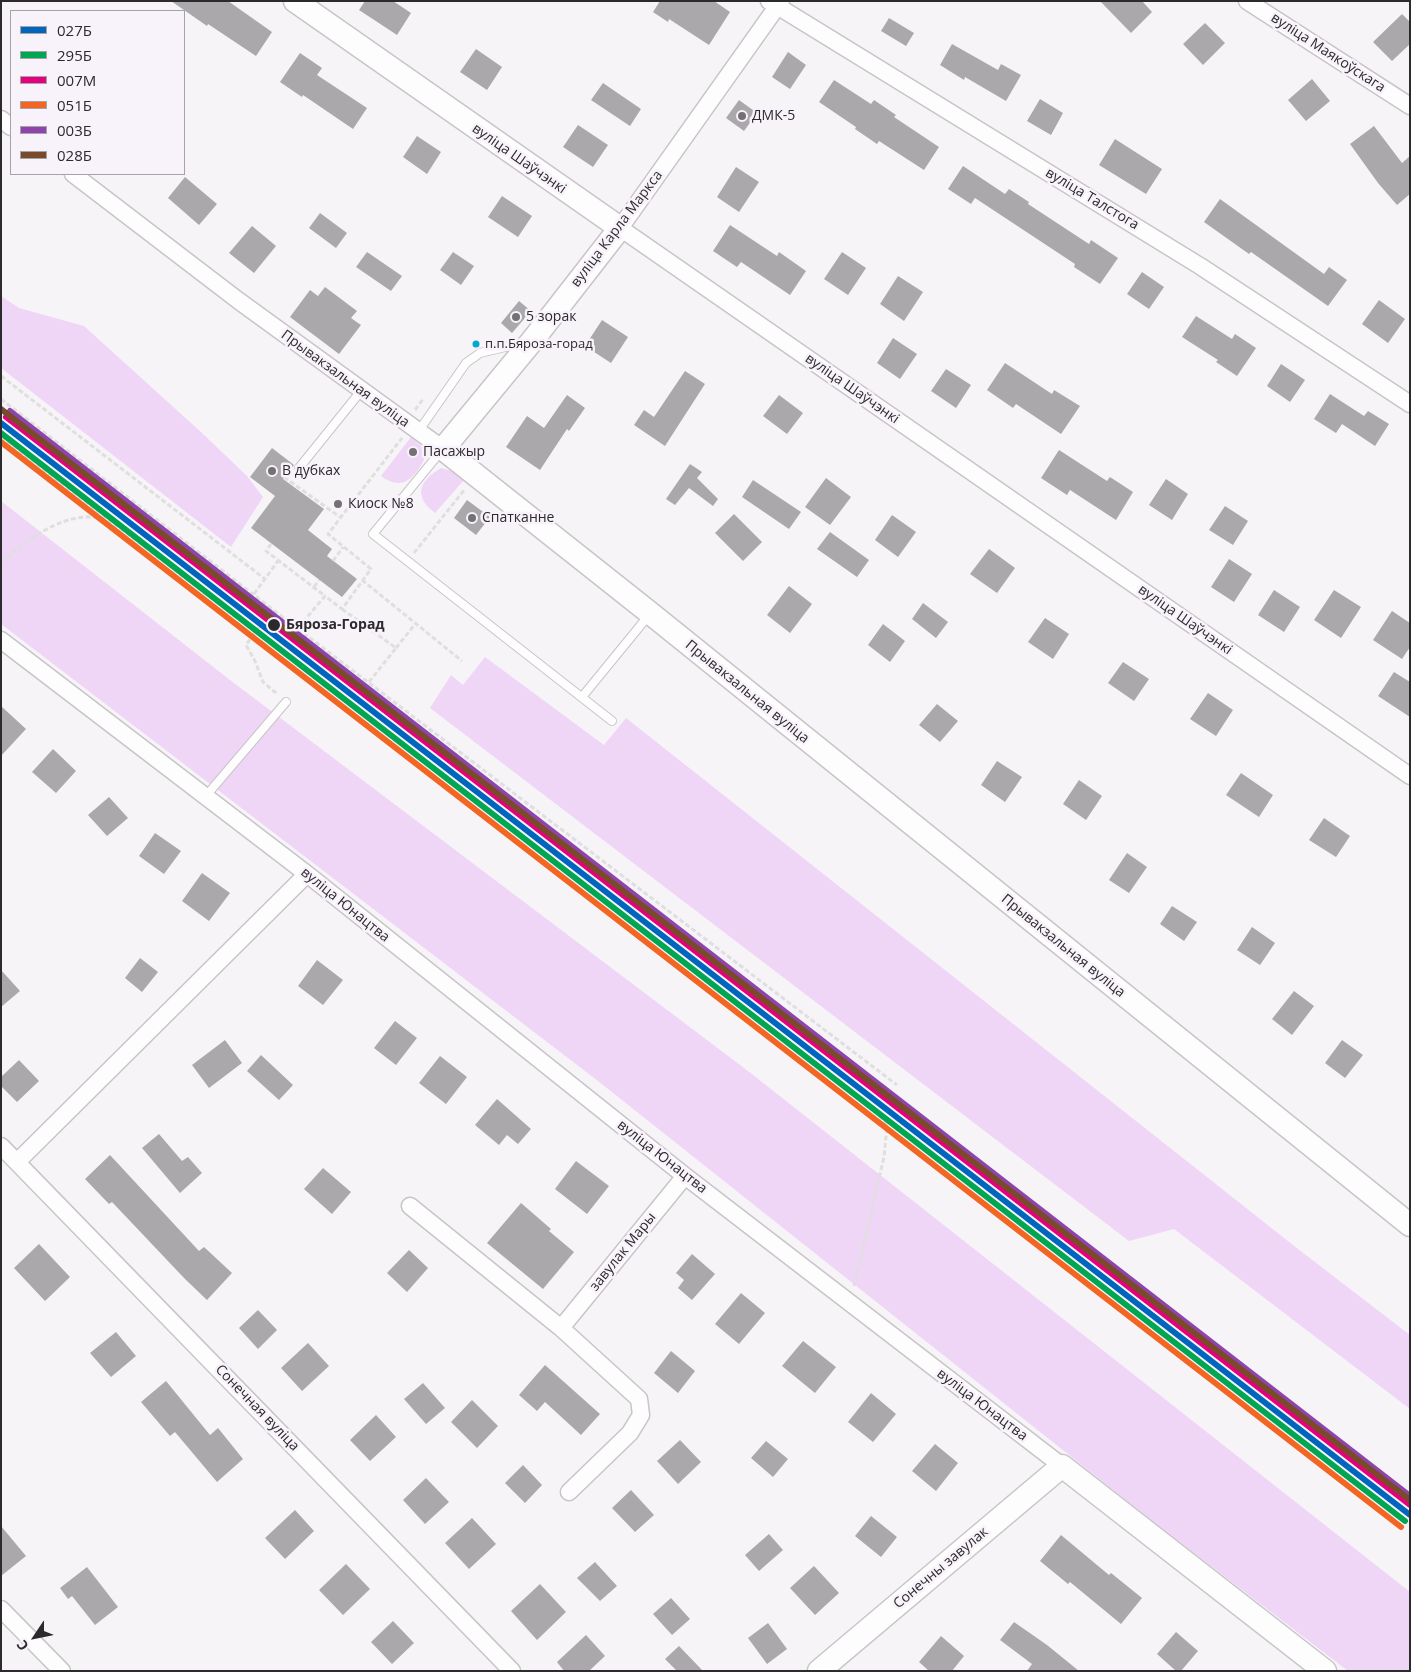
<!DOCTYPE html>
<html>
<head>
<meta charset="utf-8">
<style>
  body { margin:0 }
  #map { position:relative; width:1411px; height:1672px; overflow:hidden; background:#f7f4f8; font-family:"Open Sans",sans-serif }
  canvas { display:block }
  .frame { position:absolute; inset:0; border:2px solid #2c2a2d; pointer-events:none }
  .legend { position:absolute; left:10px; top:10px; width:175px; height:165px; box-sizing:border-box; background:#f8f2fa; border:1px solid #a6a2a8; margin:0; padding:6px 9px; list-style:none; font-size:15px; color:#2c2a2d }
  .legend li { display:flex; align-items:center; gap:10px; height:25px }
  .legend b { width:25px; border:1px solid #a6a2a8 }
  .north { position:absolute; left:10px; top:1612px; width:50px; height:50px; -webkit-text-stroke:4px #f8f2fa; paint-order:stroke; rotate:236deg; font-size:14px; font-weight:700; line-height:20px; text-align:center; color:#2c2a2d }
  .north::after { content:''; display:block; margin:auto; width:18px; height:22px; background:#2c2a2d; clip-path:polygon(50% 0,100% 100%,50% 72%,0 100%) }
</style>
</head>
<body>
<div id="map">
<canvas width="1411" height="1672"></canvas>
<div class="frame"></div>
<ul class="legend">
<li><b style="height:6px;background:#0065bd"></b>027Б</li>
<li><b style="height:6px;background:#00a651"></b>295Б</li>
<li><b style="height:6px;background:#e5007d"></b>007М</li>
<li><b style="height:6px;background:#f26522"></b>051Б</li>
<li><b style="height:6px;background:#8e44ad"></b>003Б</li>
<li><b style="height:6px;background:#7a4b2a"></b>028Б</li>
</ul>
<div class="north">С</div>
</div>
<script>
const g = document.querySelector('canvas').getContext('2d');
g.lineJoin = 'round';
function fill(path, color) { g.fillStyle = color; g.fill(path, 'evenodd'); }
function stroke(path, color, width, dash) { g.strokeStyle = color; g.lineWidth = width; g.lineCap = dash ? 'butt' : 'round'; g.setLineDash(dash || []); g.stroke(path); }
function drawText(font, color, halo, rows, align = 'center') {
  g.font = font + ' "Open Sans",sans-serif'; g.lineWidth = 5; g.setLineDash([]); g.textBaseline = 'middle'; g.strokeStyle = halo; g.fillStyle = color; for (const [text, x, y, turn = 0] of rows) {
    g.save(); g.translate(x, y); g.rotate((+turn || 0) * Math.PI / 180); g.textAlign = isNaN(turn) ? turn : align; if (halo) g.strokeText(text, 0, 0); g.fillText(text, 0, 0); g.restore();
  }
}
fill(new Path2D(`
  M 1,296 L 19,308 L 84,326 L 202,433 L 247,476 L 263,497 L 231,547 L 1,368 Z
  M 411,437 L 422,447 L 426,456 C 416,476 404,493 381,476 Z
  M 441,468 L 452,471 L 464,480 L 435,513 C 413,496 419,481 441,468 Z
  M 1,501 L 230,680 L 748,1071 L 1410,1592 L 1410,1671 L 1348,1671 L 1156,1524 L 598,1081 L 1,624 Z
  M 485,657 L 604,745 L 626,718 L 1298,1249 L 1410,1335 L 1410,1409 L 1174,1229 L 1129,1241 L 430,708 L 451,675 L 463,685 Z`), '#efd6f6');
fill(new Path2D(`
  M 171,1 L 228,1 L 272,32 L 256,56 L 208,24 L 207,26 Z
  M 365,1 L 393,1 L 411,13 L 397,35 L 359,10 Z
  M 660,1 L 714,1 L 730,12 L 709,45 L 669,19 L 668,22 L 653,12 Z
  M 1100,1 L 1142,1 L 1152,12 L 1131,33 Z
  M 1402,14 L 1410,22 L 1410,44 L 1392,61 L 1373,42 Z
  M 889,18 L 914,33 L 906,46 L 881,31 Z
  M 1205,23 L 1225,43 L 1203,65 L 1183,44 Z
  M 952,44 L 998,70 L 1001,64 L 1021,75 L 1006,101 L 965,77 L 964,80 L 940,65 Z
  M 476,49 L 502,67 L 487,90 L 460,72 Z
  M 788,52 L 806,65 L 790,89 L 772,77 Z
  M 300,53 L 322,68 L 317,75 L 367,108 L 353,129 L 303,95 L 302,97 L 280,82 Z
  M 1312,79 L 1330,101 L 1306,121 L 1288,100 Z
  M 834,80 L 871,104 L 874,100 L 896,115 L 894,117 L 939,147 L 924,170 L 879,141 L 877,144 L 855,129 L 856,127 L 819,102 Z
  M 603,83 L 641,109 L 630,126 L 591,100 Z
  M 1040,99 L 1063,113 L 1051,135 L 1027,121 Z
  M 739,100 L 757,113 L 744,131 L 726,118 Z
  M 578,125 L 608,145 L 593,167 L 563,147 Z
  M 1374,126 L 1402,163 L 1410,156 L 1410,194 L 1397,205 L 1378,183 L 1350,144 Z
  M 417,136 L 441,152 L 427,174 L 403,157 Z
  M 1115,139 L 1162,169 L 1146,194 L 1099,165 Z
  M 963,166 L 1005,194 L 1009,189 L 1029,202 L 1028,204 L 1089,244 L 1091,240 L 1118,258 L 1100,284 L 1074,267 L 1075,264 L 975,198 L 971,204 L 948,189 Z
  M 736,167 L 759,182 L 739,212 L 717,197 Z
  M 185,177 L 217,204 L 199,225 L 168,198 Z
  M 502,196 L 532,216 L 518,237 L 488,217 Z
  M 1220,199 L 1324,274 L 1329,267 L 1347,280 L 1328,306 L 1251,252 L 1249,254 L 1204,222 Z
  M 320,213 L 347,233 L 336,248 L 309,228 Z
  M 730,225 L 777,256 L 779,252 L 806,271 L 790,295 L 741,262 L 737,267 L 713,251 Z
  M 252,226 L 276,246 L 254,273 L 229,253 Z
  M 367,252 L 402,276 L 391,291 L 356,267 Z
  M 453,252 L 474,266 L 461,285 L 440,270 Z
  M 842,252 L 866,268 L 848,295 L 824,279 Z
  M 1142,272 L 1164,287 L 1149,309 L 1127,294 Z
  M 898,276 L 923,292 L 904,321 L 880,304 Z
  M 325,287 L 357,311 L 351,318 L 361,325 L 339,354 L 290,317 L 310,290 L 318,296 Z
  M 1379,300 L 1405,319 L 1388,343 L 1362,324 Z
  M 519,301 L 531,311 L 512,333 L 501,323 Z
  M 1196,316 L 1232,339 L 1235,334 L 1256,348 L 1237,376 L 1216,362 L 1218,360 L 1182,337 Z
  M 602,320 L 628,337 L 611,363 L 585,346 Z
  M 893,338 L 917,354 L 900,379 L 877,363 Z
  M 1005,363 L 1052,394 L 1054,390 L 1080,406 L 1061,434 L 1016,404 L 1013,408 L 987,390 Z
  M 1281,364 L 1305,380 L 1290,402 L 1267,386 Z
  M 946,369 L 971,385 L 956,408 L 931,391 Z
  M 685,371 L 705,384 L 665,446 L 634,425 L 644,410 L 654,417 Z
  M 1330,394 L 1364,416 L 1368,411 L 1389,424 L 1375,446 L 1342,424 L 1336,433 L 1314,419 Z
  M 567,395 L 585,408 L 569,431 L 567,429 L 540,470 L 506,447 L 527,416 L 544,428 Z
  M 779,395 L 803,413 L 787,434 L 763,416 Z
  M 272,448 L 294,465 L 283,479 L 324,509 L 308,530 L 332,549 L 327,556 L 357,579 L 342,597 L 251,528 L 275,496 L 250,477 Z
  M 1059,450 L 1107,481 L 1110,477 L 1133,492 L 1116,520 L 1070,490 L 1067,495 L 1041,478 Z
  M 690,464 L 702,472 L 697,478 L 718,499 L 713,506 L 689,488 L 675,505 L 666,499 Z
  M 826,478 L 851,497 L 830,525 L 805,507 Z
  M 1166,479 L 1188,494 L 1172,520 L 1149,505 Z
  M 753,480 L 801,512 L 789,529 L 742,497 Z
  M 467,500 L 490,517 L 476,535 L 454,518 Z
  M 1225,506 L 1248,521 L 1233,545 L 1209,530 Z
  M 734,514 L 762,542 L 743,561 L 715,533 Z
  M 892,515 L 916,532 L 898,557 L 875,540 Z
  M 830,532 L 869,560 L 857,577 L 817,549 Z
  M 989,549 L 1015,568 L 997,593 L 970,574 Z
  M 1229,559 L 1252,574 L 1234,602 L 1211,587 Z
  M 789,586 L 812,604 L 790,633 L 767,615 Z
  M 1274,590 L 1300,607 L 1284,632 L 1258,615 Z
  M 1334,590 L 1361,607 L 1341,638 L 1314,620 Z
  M 923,603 L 948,622 L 936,638 L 912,619 Z
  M 1392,611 L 1410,623 L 1410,647 L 1402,659 L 1373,640 Z
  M 1045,618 L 1069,634 L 1053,659 L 1028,642 Z
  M 883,624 L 905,641 L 890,662 L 868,645 Z
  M 1123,662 L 1149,679 L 1134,701 L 1108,683 Z
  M 1394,672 L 1410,682 L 1410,717 L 1378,696 Z
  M 1208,693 L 1233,710 L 1216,736 L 1190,719 Z
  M 937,704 L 958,721 L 940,742 L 919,725 Z
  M 1,706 L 26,729 L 1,756 Z
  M 53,749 L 76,771 L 56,793 L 32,772 Z
  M 997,761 L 1022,777 L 1005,802 L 981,785 Z
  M 1241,773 L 1273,795 L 1259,817 L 1226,795 Z
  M 1079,780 L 1102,796 L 1086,820 L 1063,804 Z
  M 109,797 L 128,818 L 107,836 L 88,815 Z
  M 1324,818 L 1350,836 L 1336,857 L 1309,840 Z
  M 155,833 L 181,851 L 164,874 L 139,856 Z
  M 1127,853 L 1147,867 L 1129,893 L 1109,880 Z
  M 202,873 L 230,893 L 209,921 L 182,901 Z
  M 1172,906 L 1197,922 L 1184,941 L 1160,924 Z
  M 1252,927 L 1275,943 L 1260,965 L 1237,950 Z
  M 140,958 L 158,972 L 142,992 L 125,978 Z
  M 317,960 L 343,980 L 323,1005 L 298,986 Z
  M 1,970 L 20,991 L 1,1007 Z
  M 1294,991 L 1314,1006 L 1292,1035 L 1272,1019 Z
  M 395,1021 L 417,1038 L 396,1065 L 374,1048 Z
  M 225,1040 L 242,1063 L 209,1088 L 192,1065 Z
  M 1342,1040 L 1363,1055 L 1345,1078 L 1325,1063 Z
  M 261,1055 L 293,1085 L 279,1100 L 247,1071 Z
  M 440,1056 L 467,1077 L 446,1104 L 419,1083 Z
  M 19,1060 L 39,1081 L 17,1102 L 1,1086 L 1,1077 Z
  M 497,1099 L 531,1129 L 518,1144 L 507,1135 L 499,1145 L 475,1125 Z
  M 159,1134 L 182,1161 L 188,1157 L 202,1173 L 180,1193 L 142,1148 Z
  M 110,1155 L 199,1251 L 204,1247 L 232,1273 L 207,1300 L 185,1279 L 112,1202 L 109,1204 L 85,1179 Z
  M 576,1161 L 609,1186 L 587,1214 L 555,1189 Z
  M 323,1168 L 351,1192 L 332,1214 L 304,1189 Z
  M 521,1203 L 551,1229 L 549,1231 L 574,1252 L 543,1289 L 487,1243 Z
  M 39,1244 L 70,1277 L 45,1301 L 14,1268 Z
  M 409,1250 L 428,1268 L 407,1292 L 387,1273 Z
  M 692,1254 L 715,1274 L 692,1300 L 678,1288 L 684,1280 L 676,1273 Z
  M 741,1293 L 765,1313 L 739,1344 L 715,1324 Z
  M 258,1310 L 277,1330 L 258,1349 L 239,1328 Z
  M 116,1332 L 136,1356 L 111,1377 L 90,1353 Z
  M 803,1341 L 836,1367 L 815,1393 L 782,1366 Z
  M 308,1343 L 329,1366 L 302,1391 L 281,1368 Z
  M 671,1351 L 695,1371 L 678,1393 L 654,1373 Z
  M 545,1365 L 600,1414 L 581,1435 L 545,1402 L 537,1411 L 519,1395 Z
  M 166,1381 L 210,1435 L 218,1428 L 243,1459 L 217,1482 L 175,1432 L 170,1436 L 141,1402 Z
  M 423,1383 L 445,1408 L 426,1424 L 404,1399 Z
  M 871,1393 L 896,1414 L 873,1442 L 848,1422 Z
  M 472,1400 L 498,1426 L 477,1448 L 451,1422 Z
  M 376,1415 L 396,1437 L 370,1461 L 350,1440 Z
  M 680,1440 L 701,1462 L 678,1484 L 657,1461 Z
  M 766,1441 L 788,1459 L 773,1477 L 751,1458 Z
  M 935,1444 L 958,1463 L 936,1491 L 912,1471 Z
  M 523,1465 L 542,1485 L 525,1503 L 505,1483 Z
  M 426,1478 L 449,1502 L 425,1524 L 403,1500 Z
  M 631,1490 L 654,1515 L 635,1532 L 612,1508 Z
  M 295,1510 L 314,1531 L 285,1559 L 265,1538 Z
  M 871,1516 L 897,1537 L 881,1557 L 855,1536 Z
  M 472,1518 L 496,1544 L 469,1569 L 445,1543 Z
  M 1,1526 L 26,1556 L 1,1576 Z
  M 769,1534 L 783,1550 L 759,1571 L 745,1555 Z
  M 1061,1535 L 1109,1575 L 1111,1573 L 1142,1598 L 1121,1624 L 1070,1582 L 1068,1584 L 1040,1561 Z
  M 595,1562 L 617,1586 L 600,1601 L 577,1578 Z
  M 346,1564 L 370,1589 L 343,1615 L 319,1590 Z
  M 814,1566 L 839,1593 L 815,1615 L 790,1588 Z
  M 87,1567 L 118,1607 L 95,1625 L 72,1596 L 68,1599 L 60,1588 Z
  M 540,1584 L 566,1612 L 537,1640 L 511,1611 Z
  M 671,1598 L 690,1619 L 672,1635 L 653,1614 Z
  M 393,1621 L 414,1643 L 392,1664 L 371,1642 Z
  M 1014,1622 L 1047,1645 L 1079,1671 L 1027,1671 L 1032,1664 L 1000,1640 Z
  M 768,1623 L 787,1649 L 767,1664 L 748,1638 Z
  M 1176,1632 L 1198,1651 L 1181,1671 L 1176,1671 L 1157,1654 Z
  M 586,1635 L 605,1656 L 589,1671 L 564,1671 L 557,1662 Z
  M 941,1636 L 964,1656 L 952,1671 L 929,1671 L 919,1662 Z
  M 679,1646 L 703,1671 L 677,1671 L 665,1659 Z`), '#aaa8aa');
const lane = new Path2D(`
  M 418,432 L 466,363 L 480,353 L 522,343
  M 442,450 L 373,534 L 612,721
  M 299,468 L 361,391
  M 582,697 L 649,615
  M 205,797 L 286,702`);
const street = new Path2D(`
  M 769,1 L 1200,266 L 1410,404
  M 781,1 L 620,228 L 1410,776
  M 1247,1 L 1410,106
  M 1,119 L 11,127
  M 73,174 L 239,301 L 443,449
  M 1,640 L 307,874 L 685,1176 L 1062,1466
  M 1,1146 L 512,1671
  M 17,1162 L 307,874
  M 410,1206 L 561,1328 L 685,1176
  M 561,1328 L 639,1399 L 641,1415 L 630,1433 L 569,1492
  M 1,1609 L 62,1671`);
const secondary = new Path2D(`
  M 295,1 L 620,228 L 532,341 L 443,449 L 650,613 L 1410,1225
  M 819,1671 L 1062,1466 L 1325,1671`);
stroke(lane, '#c8c5c8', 10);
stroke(street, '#c8c5c8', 19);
stroke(secondary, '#c8c5c8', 25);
stroke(new Path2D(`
  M 1,376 L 265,579
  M 1,399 L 272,609 L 897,1085
  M 415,410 L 423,399
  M 1,437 L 559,865 L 879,1115 L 887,1126 L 884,1157 L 854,1286
  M 284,477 L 340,517
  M 271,544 L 266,551 L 325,596
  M 414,553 L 465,489
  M 333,561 L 343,547
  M 1,562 C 29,539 68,507 107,520
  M 362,580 L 462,661
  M 314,587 L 319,580
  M 254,594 L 278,561
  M 272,609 L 246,645 L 255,661 L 263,682 L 277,694
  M 342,609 L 396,648 L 369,682
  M 298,628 L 325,596 L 342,609 L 371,569 L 328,534 L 402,438
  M 396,648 L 416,623`), '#dfdfdf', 3, [5, 2.5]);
stroke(lane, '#fefdfe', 8);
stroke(street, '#fefdfe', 16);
stroke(secondary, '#fefdfe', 22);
stroke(new Path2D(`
  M 1,423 L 1410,1515`), '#0065bd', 6);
stroke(new Path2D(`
  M 1,433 L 1405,1521`), '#00a651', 6);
stroke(new Path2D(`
  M 6,417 L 1410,1505`), '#e5007d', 6);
stroke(new Path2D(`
  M 1,442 L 1401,1527`), '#f26522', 6);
stroke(new Path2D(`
  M 10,411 L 1410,1496`), '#8e44ad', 6);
stroke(new Path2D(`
  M 1,409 L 1410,1500`), '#7a4b2a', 6);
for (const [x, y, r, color] of [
  [742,116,5,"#737174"],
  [516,317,5,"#737174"],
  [476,344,4.5,"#00a9ce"],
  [413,452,5,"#737174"],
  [272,471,5,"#737174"],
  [338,504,5,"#737174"],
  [472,518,5,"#737174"],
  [274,625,7,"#2c2a2d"]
]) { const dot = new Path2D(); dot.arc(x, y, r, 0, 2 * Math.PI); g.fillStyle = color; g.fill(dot); stroke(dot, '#f8f2fa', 2); }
drawText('13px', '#2c2a2d', '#f8f2fa', [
  ["п.п.Бяроза-горад",485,344]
], 'left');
drawText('14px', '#2c2a2d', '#f8f2fa', [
  ["вуліца Маякоўскага",1328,53,33],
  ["вуліца Шаўчэнкі",519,159,35],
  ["вуліца Талстога",1092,199,31],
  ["вуліца Карла Маркса",617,229,-53],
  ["Прывакзальная вуліца",345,379,36],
  ["вуліца Шаўчэнкі",852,389,35],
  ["вуліца Шаўчэнкі",1185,620,35],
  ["Прывакзальная вуліца",747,692,39],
  ["вуліца Юнацтва",345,905,39],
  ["Прывакзальная вуліца",1063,946,39],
  ["вуліца Юнацтва",662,1157,38],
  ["завулак Мары",623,1252,-51],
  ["вуліца Юнацтва",982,1405,37],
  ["Сонечная вуліца",257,1408,46],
  ["Сонечны завулак",941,1568,-40]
]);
drawText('14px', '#2c2a2d', '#f8f2fa', [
  ["ДМК-5",752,116],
  ["5 зорак",526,317],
  ["Пасажыр",423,452],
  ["В дубках",282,471],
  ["Киоск №8",348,504],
  ["Спатканне",482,518]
], 'left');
drawText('bold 14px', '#2c2a2d', '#f8f2fa', [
  ["Бяроза-Горад",286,625]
], 'left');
</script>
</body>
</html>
